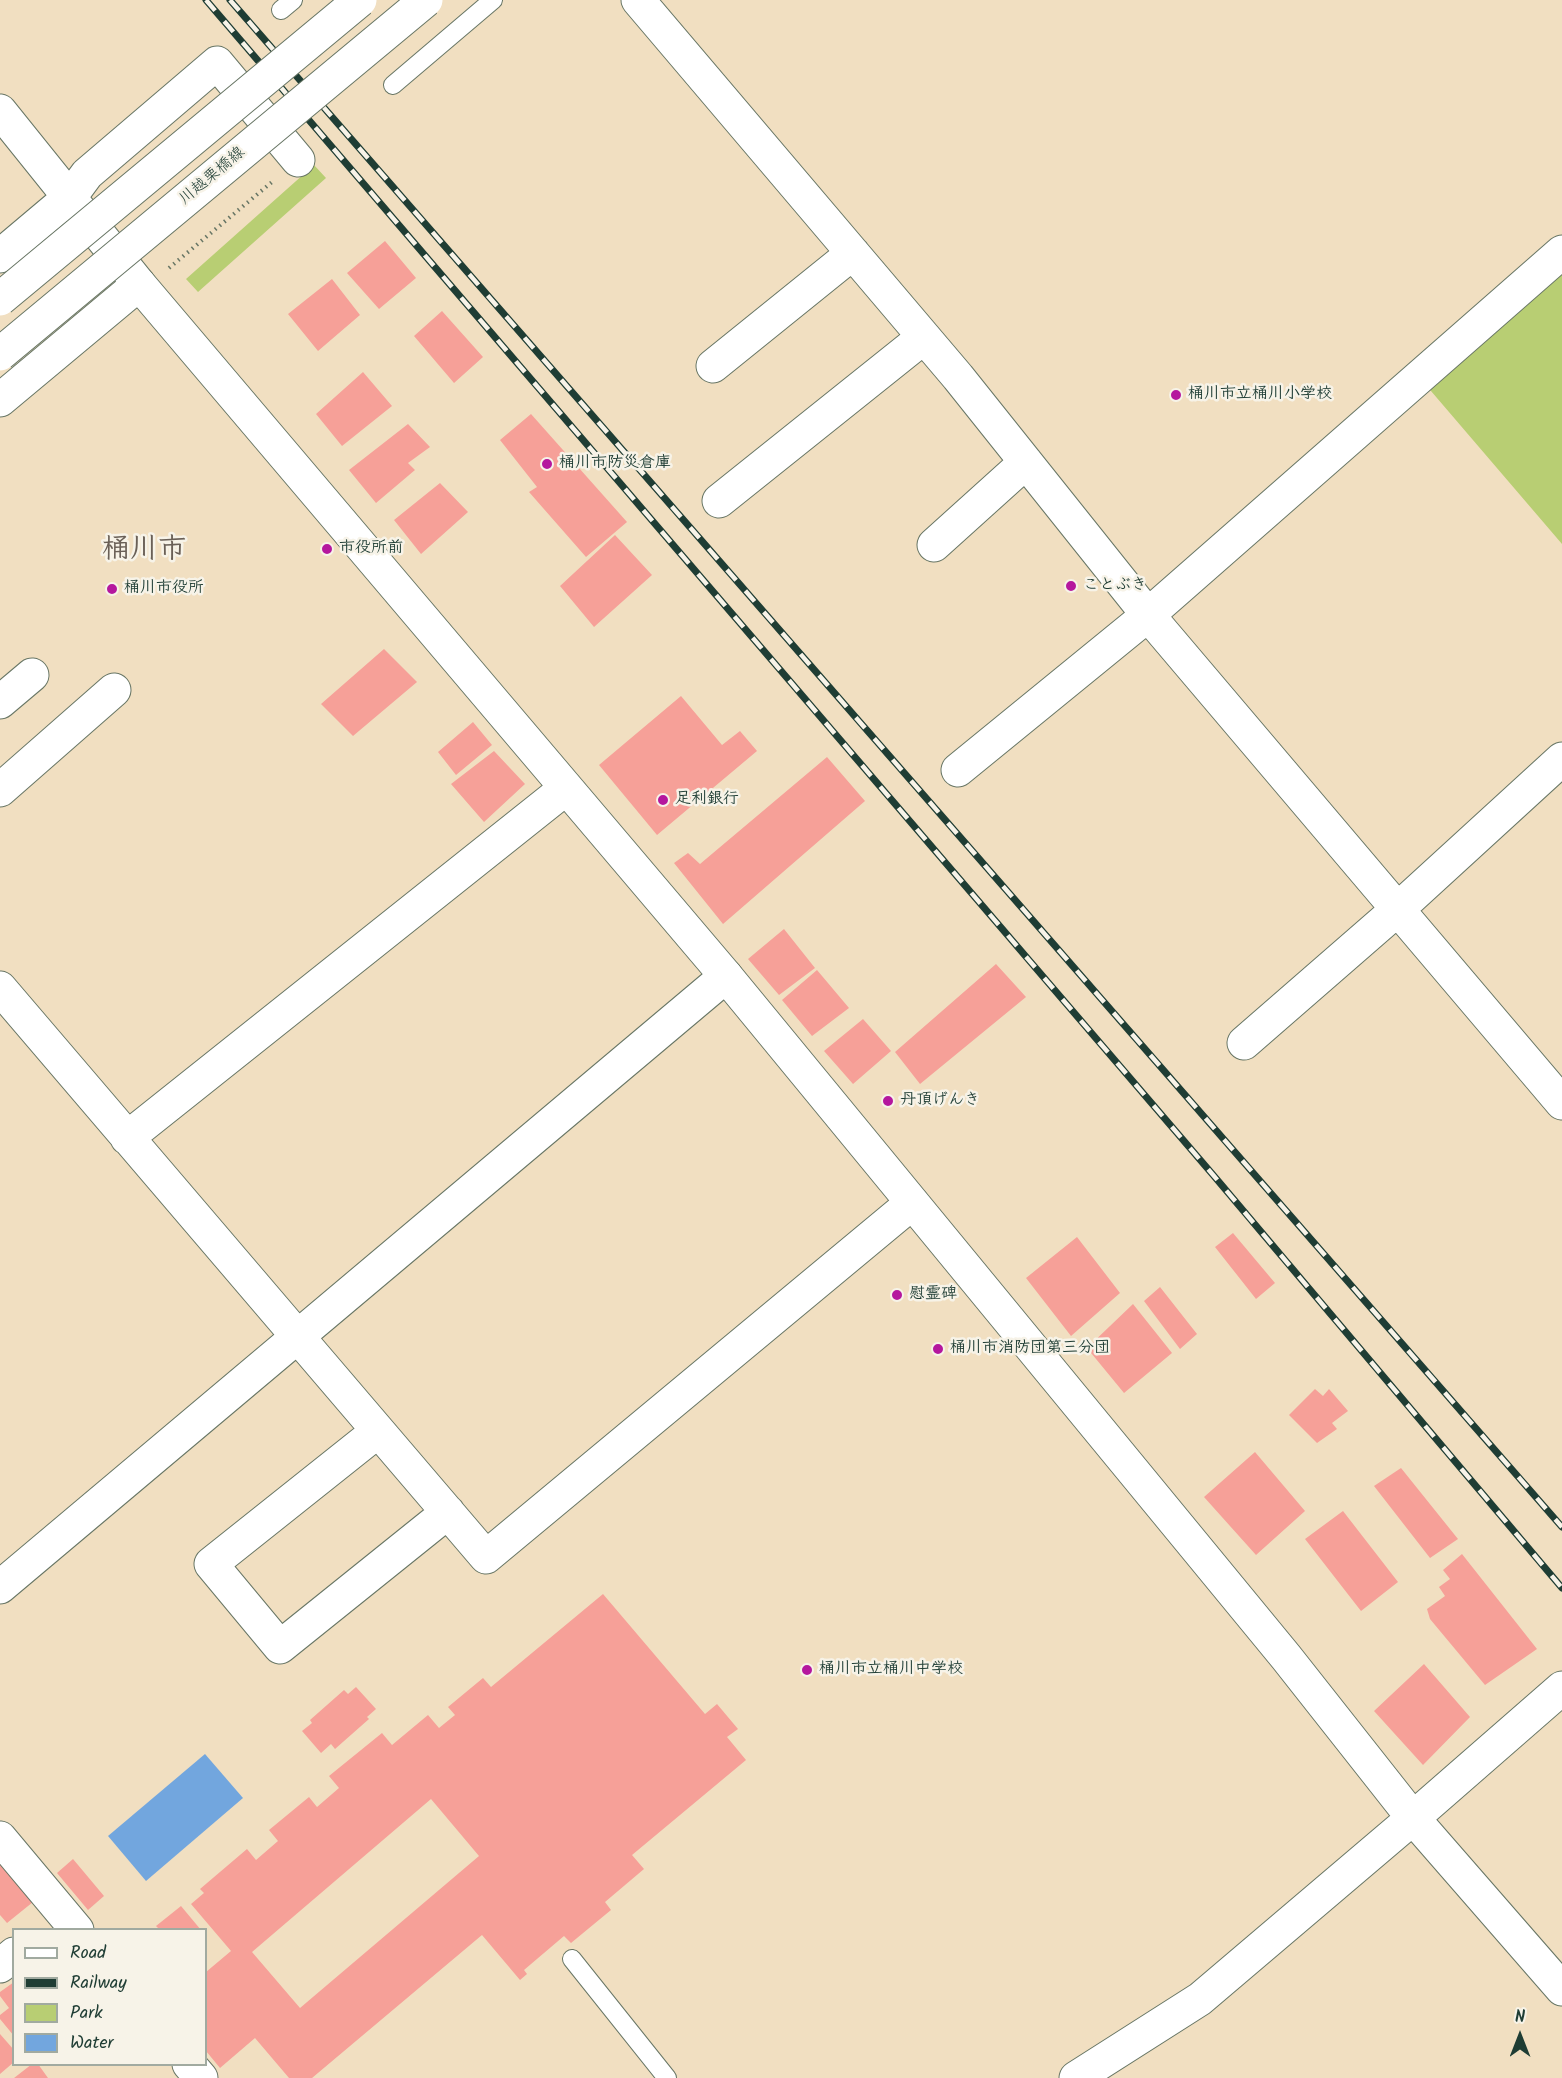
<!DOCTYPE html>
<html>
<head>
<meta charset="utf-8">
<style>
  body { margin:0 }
  #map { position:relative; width:1562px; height:2078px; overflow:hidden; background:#f1dfc1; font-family:Kalam,sans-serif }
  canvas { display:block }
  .legend { position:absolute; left:12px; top:1928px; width:195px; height:138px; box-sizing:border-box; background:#f7f3e8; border:2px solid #a1aaa0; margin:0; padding:8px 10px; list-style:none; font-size:18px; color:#1f3d34 }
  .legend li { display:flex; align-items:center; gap:12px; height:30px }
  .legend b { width:30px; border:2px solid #a1aaa0 }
  .north { position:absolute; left:1490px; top:2006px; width:60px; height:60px; -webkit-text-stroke:4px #f7f3e8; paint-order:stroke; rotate:0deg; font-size:16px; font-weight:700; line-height:24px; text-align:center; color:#1f3d34 }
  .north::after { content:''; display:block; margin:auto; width:21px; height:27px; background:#1f3d34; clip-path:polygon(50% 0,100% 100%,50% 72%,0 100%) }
</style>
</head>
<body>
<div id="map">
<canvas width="1562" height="2078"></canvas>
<ul class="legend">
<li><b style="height:8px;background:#fff"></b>Road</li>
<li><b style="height:8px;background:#1f3d34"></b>Railway</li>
<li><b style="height:16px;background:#b8ce73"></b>Park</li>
<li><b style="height:16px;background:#72a6de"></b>Water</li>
</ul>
<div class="north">N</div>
</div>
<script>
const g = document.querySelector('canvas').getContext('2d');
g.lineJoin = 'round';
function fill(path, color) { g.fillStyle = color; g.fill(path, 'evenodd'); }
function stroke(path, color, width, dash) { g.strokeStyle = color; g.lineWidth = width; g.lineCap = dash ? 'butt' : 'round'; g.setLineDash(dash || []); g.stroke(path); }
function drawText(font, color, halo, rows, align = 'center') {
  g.font = font + ' Kalam,"Klee One",sans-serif'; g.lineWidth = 5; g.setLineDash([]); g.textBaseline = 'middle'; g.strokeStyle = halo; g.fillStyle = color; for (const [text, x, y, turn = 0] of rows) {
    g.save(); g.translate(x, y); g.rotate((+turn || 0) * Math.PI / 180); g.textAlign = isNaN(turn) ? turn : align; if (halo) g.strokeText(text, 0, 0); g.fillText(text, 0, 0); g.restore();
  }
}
fill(new Path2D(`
  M 314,165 L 326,178 L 198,292 L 186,279 Z
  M 1562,255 L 1562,544 L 1419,377 Z`), '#b8ce73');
fill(new Path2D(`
  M 205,1754 L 243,1798 L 146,1881 L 108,1836 Z`), '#72a6de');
fill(new Path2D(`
  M 385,241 L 416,278 L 379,309 L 347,273 Z
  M 332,279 L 360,315 L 318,351 L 288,314 Z
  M 442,311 L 483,357 L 454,383 L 414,336 Z
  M 363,372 L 392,406 L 342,446 L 316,414 Z
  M 531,414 L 627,522 L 586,557 L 529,492 L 537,487 L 500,440 Z
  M 408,424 L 430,447 L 408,463 L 415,470 L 376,503 L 349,470 Z
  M 440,483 L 468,512 L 421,554 L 394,520 Z
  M 615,535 L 652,575 L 594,627 L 560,586 Z
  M 384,649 L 417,682 L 353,736 L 321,704 Z
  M 681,696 L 722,745 L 740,731 L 757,751 L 657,835 L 599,765 Z
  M 473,722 L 492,745 L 456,775 L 438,752 Z
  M 494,751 L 525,784 L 484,822 L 451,784 Z
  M 827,757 L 865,801 L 723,924 L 674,863 L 688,853 L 700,864 Z
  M 784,929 L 815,968 L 779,995 L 748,959 Z
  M 996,964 L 1026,997 L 920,1084 L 895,1052 Z
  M 817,970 L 849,1008 L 812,1036 L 782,1000 Z
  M 863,1019 L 891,1051 L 853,1084 L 824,1051 Z
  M 1233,1233 L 1275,1283 L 1256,1299 L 1215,1247 Z
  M 1077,1237 L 1120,1293 L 1071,1336 L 1026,1278 Z
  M 1160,1287 L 1197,1334 L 1180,1349 L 1144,1301 Z
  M 1133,1304 L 1172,1353 L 1124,1393 L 1087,1348 Z
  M 1315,1389 L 1323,1396 L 1329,1389 L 1348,1411 L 1332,1423 L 1337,1429 L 1317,1443 L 1289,1415 Z
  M 1255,1452 L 1305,1511 L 1256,1555 L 1204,1497 Z
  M 1401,1468 L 1458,1539 L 1430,1558 L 1374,1486 Z
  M 1343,1511 L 1398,1582 L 1361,1611 L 1305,1539 Z
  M 1462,1554 L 1537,1649 L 1485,1685 L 1430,1619 L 1427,1609 L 1445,1596 L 1439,1587 L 1450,1579 L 1443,1570 Z
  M 603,1594 L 705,1714 L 717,1704 L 738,1729 L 727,1737 L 746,1760 L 632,1855 L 644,1869 L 605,1902 L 611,1910 L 571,1943 L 564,1936 L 524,1970 L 527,1974 L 520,1980 L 482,1935 L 312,2078 L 289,2078 L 255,2038 L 220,2068 L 206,2051 L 206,1972 L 231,1951 L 191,1904 L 204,1893 L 200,1889 L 247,1849 L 256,1860 L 278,1841 L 269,1830 L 309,1797 L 317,1807 L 339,1788 L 329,1776 L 382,1733 L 392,1745 L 428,1715 L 439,1728 L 455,1715 L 448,1707 L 483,1678 L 491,1687 ZM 431,1799 L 479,1856 L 300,2008 L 252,1952 Z
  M 1424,1664 L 1470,1717 L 1423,1765 L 1374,1711 Z
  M 356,1687 L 376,1709 L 367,1717 L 369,1719 L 335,1749 L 331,1744 L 321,1753 L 302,1731 L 312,1723 L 310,1720 L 344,1690 L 348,1694 Z
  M 73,1859 L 104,1896 L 88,1910 L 57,1873 Z
  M 0,1861 L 33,1902 L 7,1923 L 0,1915 Z
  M 181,1906 L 201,1930 L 160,1930 L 156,1926 Z
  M 14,1982 L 14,2036 L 0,2019 L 0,2015 L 9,2008 L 0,1996 L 0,1992 Z
  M 0,2034 L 14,2050 L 14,2062 L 0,2074 Z
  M 32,2064 L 38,2064 L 48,2078 L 14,2078 Z`), '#f6a098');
const lane = new Path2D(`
  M 281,10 L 293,0
  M 393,85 L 493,0
  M 572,1959 L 667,2078`);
const street = new Path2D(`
  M 638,0 L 958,377 L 1148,615 L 1562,1103
  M 70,197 L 87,174 L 217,63 L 298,160
  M 713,366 L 853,253
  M 719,501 L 924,337
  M 934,545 L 1026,462
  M 0,702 L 32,675
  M 958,770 L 1148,615 L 1562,252
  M 0,790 L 114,690
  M 0,988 L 486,1557 L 912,1203
  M 1244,1043 L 1398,909 L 1562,759
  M 127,1138 L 565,789
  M 378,1431 L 211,1564 L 280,1647 L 448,1512
  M 0,1587 L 726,976
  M 1413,1818 L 1562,1688
  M 0,1838 L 77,1930
  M 0,1966 L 14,1954
  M 189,2064 L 201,2078`);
const secondary = new Path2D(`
  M 0,111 L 139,284 L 726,976 L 1286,1657 L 1413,1818 L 1562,1989
  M 1076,2078 L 1200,1999 L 1413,1818`);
const primary = new Path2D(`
  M 0,256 L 70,197
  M 0,400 L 139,284`);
stroke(lane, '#687665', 20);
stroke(street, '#687665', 35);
stroke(secondary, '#687665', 35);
stroke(primary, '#687665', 35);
stroke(new Path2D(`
  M 169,268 L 272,182`), '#687665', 4, [1.5, 4.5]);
stroke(lane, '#fff', 18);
stroke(street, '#fff', 33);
stroke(secondary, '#fff', 33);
stroke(primary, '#fff', 33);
const rail = new Path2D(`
  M 206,0 L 1214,1176 L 1562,1588
  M 230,0 L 1562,1527`);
stroke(rail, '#1f3d34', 7);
stroke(rail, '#f7f3e8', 4.5, [14]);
const primaryBridge = new Path2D(`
  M 0,299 L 360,0
  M 0,354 L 426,0`);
stroke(primaryBridge, '#687665', 35, []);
stroke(primaryBridge, '#fff', 33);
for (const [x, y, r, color] of [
  [1176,395,6,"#b5179e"],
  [547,464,6,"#b5179e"],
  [327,549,6,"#b5179e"],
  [1071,586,6,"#b5179e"],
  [112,589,6,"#b5179e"],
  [663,800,6,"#b5179e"],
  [888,1101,6,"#b5179e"],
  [897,1295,6,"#b5179e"],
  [938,1349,6,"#b5179e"],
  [807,1670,6,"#b5179e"]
]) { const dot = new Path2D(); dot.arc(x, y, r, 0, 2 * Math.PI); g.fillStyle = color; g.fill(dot); stroke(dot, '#f7f3e8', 2); }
drawText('16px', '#1f3d34', '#f7f3e8', [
  ["川越栗橋線",213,177,-40]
]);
drawText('bold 16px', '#1f3d34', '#f7f3e8', [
  ["桶川市立桶川小学校",1188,395],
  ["桶川市防災倉庫",559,464],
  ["市役所前",339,549],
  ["ことぶき",1083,586],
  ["桶川市役所",124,589],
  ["足利銀行",675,800],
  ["丹頂げんき",900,1101],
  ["慰霊碑",909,1295],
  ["桶川市消防団第三分団",950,1349],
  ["桶川市立桶川中学校",819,1670]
], 'left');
drawText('bold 28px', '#6a6057', '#f7f3e8', [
  ["桶川市",144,552]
]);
</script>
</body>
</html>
